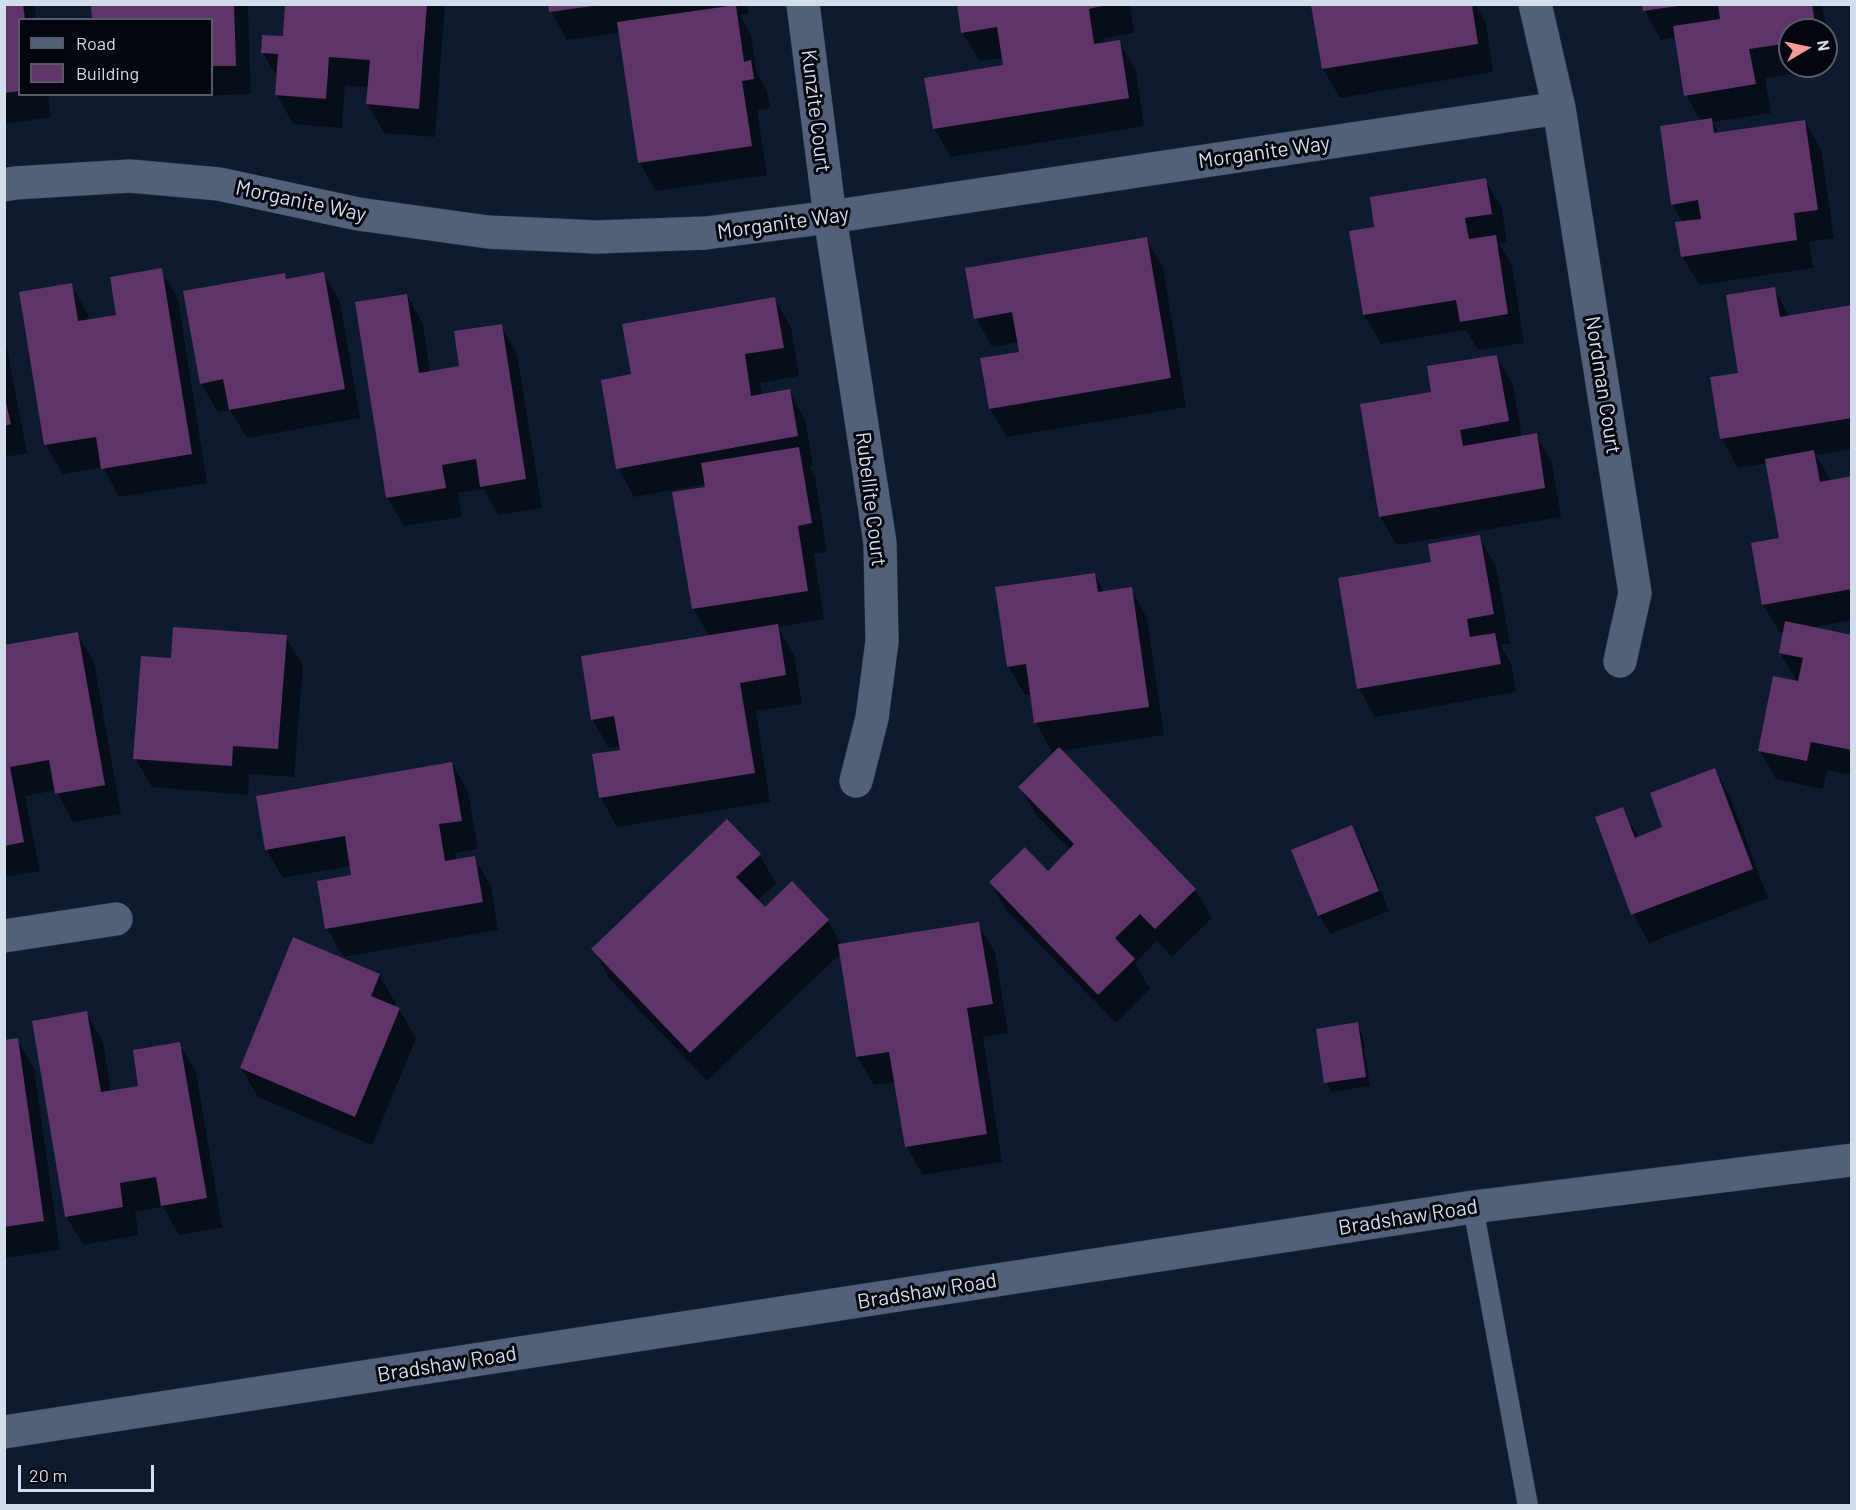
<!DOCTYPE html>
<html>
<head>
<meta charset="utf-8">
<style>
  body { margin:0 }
  #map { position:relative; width:1856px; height:1510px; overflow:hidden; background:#0e1b2f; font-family:Barlow,sans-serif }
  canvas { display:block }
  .frame { position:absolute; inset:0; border:6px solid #d3ddeb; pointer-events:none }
  .legend { position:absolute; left:18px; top:18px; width:195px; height:78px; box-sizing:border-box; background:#03060e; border:2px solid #565c66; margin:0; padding:8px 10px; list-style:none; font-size:18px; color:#d3ddeb }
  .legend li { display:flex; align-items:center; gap:12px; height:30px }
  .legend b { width:30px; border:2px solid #565c66 }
  .north { position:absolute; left:1778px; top:18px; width:60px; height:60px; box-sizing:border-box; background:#03060e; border:2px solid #565c66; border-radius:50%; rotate:81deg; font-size:16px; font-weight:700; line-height:24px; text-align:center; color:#d3ddeb }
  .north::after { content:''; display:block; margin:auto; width:21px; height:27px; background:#f59b97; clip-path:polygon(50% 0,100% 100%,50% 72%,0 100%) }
  .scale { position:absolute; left:18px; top:1465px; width:136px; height:27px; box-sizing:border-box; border:3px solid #d3ddeb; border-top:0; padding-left:8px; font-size:18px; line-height:21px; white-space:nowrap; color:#d3ddeb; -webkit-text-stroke:4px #03060e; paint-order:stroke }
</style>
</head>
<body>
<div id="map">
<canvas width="1856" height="1510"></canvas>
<div class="frame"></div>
<ul class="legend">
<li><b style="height:8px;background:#506179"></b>Road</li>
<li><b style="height:16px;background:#5f3468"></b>Building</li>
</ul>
<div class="north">N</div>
<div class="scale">20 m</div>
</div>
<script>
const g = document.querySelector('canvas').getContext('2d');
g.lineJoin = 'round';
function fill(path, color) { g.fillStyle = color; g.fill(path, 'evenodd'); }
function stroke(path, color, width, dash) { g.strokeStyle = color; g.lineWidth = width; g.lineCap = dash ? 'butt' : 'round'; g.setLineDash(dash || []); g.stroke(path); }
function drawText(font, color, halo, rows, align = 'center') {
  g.font = font + ' Barlow,sans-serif'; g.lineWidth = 6; g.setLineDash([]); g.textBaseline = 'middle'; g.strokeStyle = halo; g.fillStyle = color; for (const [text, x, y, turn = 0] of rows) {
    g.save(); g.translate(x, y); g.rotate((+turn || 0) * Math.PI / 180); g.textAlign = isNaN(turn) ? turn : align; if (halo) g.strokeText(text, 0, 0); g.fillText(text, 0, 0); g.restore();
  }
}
fill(new Path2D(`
  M 4,4 L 34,4 L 37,20 L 20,20 L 20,94 L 48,94 L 51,117 L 6,124 L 4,122 Z
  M 92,4 L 248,4 L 251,94 L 199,96 L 198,94 L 212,94 L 212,20 Z
  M 287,4 L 445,4 L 435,137 L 384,133 L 367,104 L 369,87 L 345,85 L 342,128 L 293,124 L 277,95 L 278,79 L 262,52 L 284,38 Z
  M 550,4 L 747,4 L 749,14 L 740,15 L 751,35 L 757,73 L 767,91 L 770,108 L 757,110 L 767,175 L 656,191 L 640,163 L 620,33 L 567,40 L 551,12 Z
  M 958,4 L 1130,4 L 1134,33 L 1104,38 L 1105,44 L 1119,42 L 1136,71 L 1144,126 L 951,157 L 934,128 L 1005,67 L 1004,58 L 979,61 L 963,33 Z
  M 1313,4 L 1475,4 L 1486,23 L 1493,72 L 1340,98 L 1323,69 Z
  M 1644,4 L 1822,4 L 1833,67 L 1765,78 L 1771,113 L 1713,122 L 1719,134 L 1805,121 L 1821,150 L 1834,238 L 1809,242 L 1813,268 L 1699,285 L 1682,256 L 1683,223 L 1672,204 L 1701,121 L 1686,95 L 1677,37 L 1661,40 L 1645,11 ZM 1790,30 L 1826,30 L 1826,66 L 1790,66 Z
  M 111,94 L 146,94 L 111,96 Z
  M 1485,180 L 1502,208 L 1507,242 L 1499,244 L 1512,265 L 1524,343 L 1478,350 L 1466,330 L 1381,344 L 1364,315 L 1351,233 L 1376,228 Z
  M 1146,238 L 1163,267 L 1186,407 L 1007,437 L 990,409 L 1020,353 L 1019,342 L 992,347 L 976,318 Z
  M 161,270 L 178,299 L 207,483 L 119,497 L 103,467 L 63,474 L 46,445 L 21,293 L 71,285 L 88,314 L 89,321 L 118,316 Z
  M 323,273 L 340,302 L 360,418 L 247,438 L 230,410 L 218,412 L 201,383 L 284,274 L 287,280 Z
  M 1774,289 L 1790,317 L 1852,307 L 1852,449 L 1816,455 L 1831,481 L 1852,478 L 1852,620 L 1810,628 L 1852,636 L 1852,775 L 1827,770 L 1823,789 L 1776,779 L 1760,751 L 1797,682 L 1780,653 L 1785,633 L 1780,633 L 1763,605 L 1781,539 L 1767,463 L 1738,468 L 1722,439 L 1711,379 L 1740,374 Z
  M 407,295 L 423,324 L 430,372 L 461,368 L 501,325 L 517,354 L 542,508 L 498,515 L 484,489 L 458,493 L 462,517 L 404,526 L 387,497 Z
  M 774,298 L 791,327 L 799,376 L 760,383 L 762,395 L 789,391 L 805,420 L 813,465 L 809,466 L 815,477 L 827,552 L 814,554 L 824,619 L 778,627 L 794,655 L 802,704 L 756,711 L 770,802 L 617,827 L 601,798 L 594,755 L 622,751 L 621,746 L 609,748 L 592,719 L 710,637 L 693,609 L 706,484 L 634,497 L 618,468 L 632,375 Z
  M 4,332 L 27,453 L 4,457 Z
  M 1496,356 L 1513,385 L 1522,437 L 1536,435 L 1552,464 L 1561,517 L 1397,545 L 1380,516 L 1433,393 Z
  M 1479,537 L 1496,566 L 1510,643 L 1500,645 L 1511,663 L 1516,692 L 1375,717 L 1359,688 L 1433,563 Z
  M 1094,574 L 1104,593 L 1131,589 L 1147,618 L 1164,735 L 1060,751 L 1195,890 L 1212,918 L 1172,957 L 1157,941 L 1135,963 L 1150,989 L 1116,1023 L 1007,911 L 990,882 L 1048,873 L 1071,850 L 1037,816 L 1020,787 L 1058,751 L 1052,752 L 1036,723 L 1032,694 L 1025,695 L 1008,666 Z
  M 77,633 L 94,662 L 121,814 L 73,822 L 56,790 L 25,796 L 40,871 L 4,877 L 4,646 Z
  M 286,637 L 303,666 L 294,777 L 249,774 L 248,795 L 152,787 L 135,758 L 172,660 Z
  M 452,763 L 468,792 L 478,849 L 455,853 L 456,861 L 474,857 L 491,886 L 498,930 L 343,957 L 327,928 L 353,877 L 351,866 L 283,878 L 266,849 Z
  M 1715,770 L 1731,799 L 1768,898 L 1649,943 L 1633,914 L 1622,809 L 1639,838 L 1664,828 Z
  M 1351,827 L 1363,847 L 1389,911 L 1330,934 L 1319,915 Z
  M 759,854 L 776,883 L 757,901 L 765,909 L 792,883 L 828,921 L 842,945 L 978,924 L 995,952 L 1008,1033 L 983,1037 L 1002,1162 L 923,1175 L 906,1146 L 896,1082 L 874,1085 L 857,1056 L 841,953 L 707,1081 L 609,978 L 593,949 Z
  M 379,975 L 396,1004 L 395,1007 L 399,1009 L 416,1038 L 372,1145 L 258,1097 L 241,1068 Z
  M 86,1013 L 103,1042 L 111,1091 L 140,1087 L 179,1044 L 196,1072 L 222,1227 L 179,1235 L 163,1207 L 135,1212 L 139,1235 L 83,1245 L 66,1216 Z
  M 1357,1024 L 1362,1033 L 1370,1086 L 1331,1092 L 1326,1082 Z
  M 17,1040 L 34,1068 L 60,1250 L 4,1258 L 4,1041 Z`), '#0007');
fill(new Path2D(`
  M 4,4 L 23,4 L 25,20 L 20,20 L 20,91 L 4,93 Z
  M 91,4 L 234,4 L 236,66 L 212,66 L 212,20 L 92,20 Z
  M 285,4 L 427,4 L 419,109 L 366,104 L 370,60 L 329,57 L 326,99 L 275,95 L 278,54 L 261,53 L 262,35 L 283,36 Z
  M 548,4 L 593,4 L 593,6 L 549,12 Z
  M 957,4 L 1111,4 L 1089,9 L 1094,44 L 1120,40 L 1129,98 L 933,129 L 924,78 L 1003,65 L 997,27 L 961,33 Z
  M 1642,4 L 1678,4 L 1678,6 L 1643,11 Z
  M 1718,4 L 1812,4 L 1816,30 L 1790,30 L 1790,43 L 1749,49 L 1756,84 L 1684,96 L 1673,26 L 1720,19 Z
  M 736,5 L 744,62 L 751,60 L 754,79 L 742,81 L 752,146 L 638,163 L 617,22 Z
  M 1311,5 L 1472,5 L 1478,44 L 1322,69 Z
  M 1712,118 L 1714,133 L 1805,120 L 1818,210 L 1794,213 L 1797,240 L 1681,257 L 1675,222 L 1701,219 L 1698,200 L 1671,205 L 1660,126 Z
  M 1486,178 L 1492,214 L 1465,218 L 1469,239 L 1496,235 L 1508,314 L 1460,322 L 1456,300 L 1363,315 L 1349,231 L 1374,227 L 1370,197 Z
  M 1147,237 L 1171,378 L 989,409 L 980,358 L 1019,352 L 1012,312 L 974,319 L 965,268 Z
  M 162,268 L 192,454 L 101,469 L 96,437 L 44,445 L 19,292 L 72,283 L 78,321 L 116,315 L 110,277 Z
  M 324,272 L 345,389 L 229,410 L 223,379 L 200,384 L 183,291 L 285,273 L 286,279 Z
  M 1775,287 L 1780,317 L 1852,305 L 1852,418 L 1720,439 L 1710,377 L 1738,373 L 1726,295 Z
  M 407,294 L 419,373 L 459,366 L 454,331 L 502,324 L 526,479 L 480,487 L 476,459 L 442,465 L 446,488 L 386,498 L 355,302 Z
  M 775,297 L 784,348 L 745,354 L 751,396 L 790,389 L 798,436 L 616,469 L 601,380 L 631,374 L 622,324 Z
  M 1497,355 L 1509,421 L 1460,430 L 1463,446 L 1537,433 L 1545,488 L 1379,517 L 1360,404 L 1431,392 L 1427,366 Z
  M 4,395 L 11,424 L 4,426 Z
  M 799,447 L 812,523 L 798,526 L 808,591 L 692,609 L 672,492 L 705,487 L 701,463 Z
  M 1814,450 L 1820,482 L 1852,476 L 1852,589 L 1762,605 L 1751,543 L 1779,538 L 1765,459 Z
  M 1480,535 L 1494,614 L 1467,619 L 1470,637 L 1495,633 L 1501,664 L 1357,689 L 1338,578 L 1431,562 L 1428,544 Z
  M 1095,573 L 1098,592 L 1132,587 L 1149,707 L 1034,723 L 1026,664 L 1007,667 L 995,587 Z
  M 1785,621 L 1852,635 L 1852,750 L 1811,742 L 1807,761 L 1758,751 L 1773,676 L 1798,681 L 1803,658 L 1779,653 Z
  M 778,624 L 786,675 L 740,683 L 755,773 L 599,798 L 592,754 L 620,750 L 614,716 L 591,720 L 581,656 Z
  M 173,627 L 287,635 L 278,749 L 233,746 L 232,766 L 133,759 L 141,656 L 171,658 Z
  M 78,632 L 105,785 L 55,794 L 49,760 L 10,767 L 24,842 L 4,846 L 4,645 Z
  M 1059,747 L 1196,889 L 1155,929 L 1140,914 L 1115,938 L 1135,959 L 1098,995 L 989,882 L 1025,847 L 1048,871 L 1074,844 L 1018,787 Z
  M 452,762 L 462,821 L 439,824 L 445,861 L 475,856 L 483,902 L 325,929 L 317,881 L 351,875 L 345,836 L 265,850 L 256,796 Z
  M 1715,768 L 1753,869 L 1631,915 L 1595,817 L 1623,807 L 1635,838 L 1662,827 L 1650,793 Z
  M 727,819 L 761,854 L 736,877 L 765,907 L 792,881 L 829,920 L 690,1053 L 591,949 Z
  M 1352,825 L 1379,891 L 1318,916 L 1291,850 Z
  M 979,922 L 993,1004 L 967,1008 L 987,1134 L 905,1147 L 889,1052 L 856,1057 L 838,944 Z
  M 293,937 L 380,974 L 371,996 L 400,1008 L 355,1117 L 240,1068 Z
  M 87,1011 L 101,1092 L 138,1086 L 133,1050 L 180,1042 L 207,1198 L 161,1206 L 156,1177 L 120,1183 L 123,1207 L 65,1217 L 32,1021 Z
  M 1358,1022 L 1366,1077 L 1324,1083 L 1316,1029 Z
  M 18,1038 L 44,1221 L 4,1227 L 4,1040 Z`), '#5f3468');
const lane = new Path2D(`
  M 1473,1207 L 1528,1506`);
const street = new Path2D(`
  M 803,4 L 830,217 L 880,543 L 882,641 L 872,718 L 856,781
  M 1535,4 L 1559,108 L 1635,593 L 1620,661
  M 4,185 L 15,183 L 130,176 L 219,184 L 358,214 L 488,232 L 597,237 L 706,233 L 830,217 L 1559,108
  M 4,936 L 116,919`);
const secondary = new Path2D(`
  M 4,1432 L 1473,1207 L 1852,1160`);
stroke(lane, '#2e3545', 21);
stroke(street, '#2e3545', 34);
stroke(secondary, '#2e3545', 34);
stroke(lane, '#506179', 20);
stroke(street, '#506179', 33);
stroke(secondary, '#506179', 33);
drawText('21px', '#d3ddeb', '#03060e', [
  ["Kunzite Court",816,111,83],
  ["Morganite Way",1264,152,-8],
  ["Morganite Way",301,201,12],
  ["Morganite Way",783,223,-8],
  ["Nordman Court",1603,385,81],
  ["Rubellite Court",871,499,83],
  ["Bradshaw Road",1408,1217,-9],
  ["Bradshaw Road",927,1291,-9],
  ["Bradshaw Road",447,1364,-9]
]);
</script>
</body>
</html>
